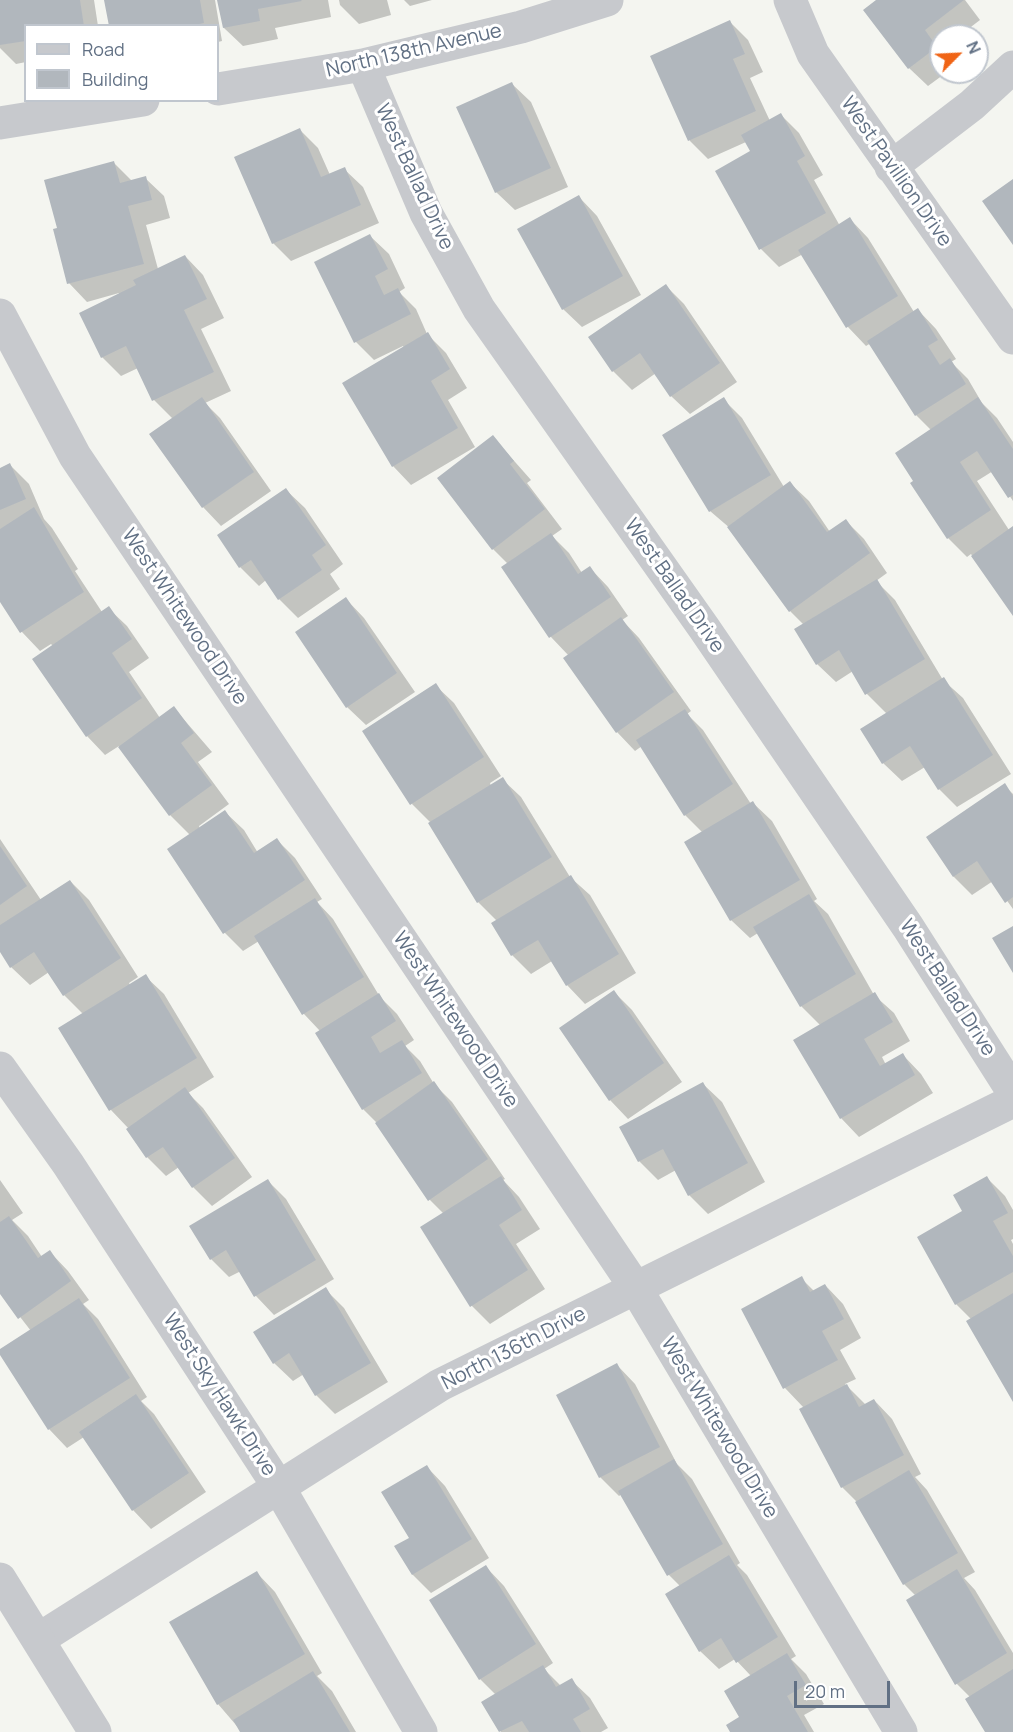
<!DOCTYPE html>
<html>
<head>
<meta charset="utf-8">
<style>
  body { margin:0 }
  #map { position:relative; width:1013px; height:1732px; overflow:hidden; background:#f4f5f0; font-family:Manrope,sans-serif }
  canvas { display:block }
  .legend { position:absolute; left:24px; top:24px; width:195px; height:78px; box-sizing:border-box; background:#fff; border:2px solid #c0c6ce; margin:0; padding:8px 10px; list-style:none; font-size:18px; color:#617084 }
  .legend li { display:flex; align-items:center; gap:12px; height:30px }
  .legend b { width:30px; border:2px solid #c0c6ce }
  .north { position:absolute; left:929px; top:24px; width:60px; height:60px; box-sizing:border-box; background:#fff; border:2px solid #c0c6ce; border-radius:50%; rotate:66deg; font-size:16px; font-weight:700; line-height:24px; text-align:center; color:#617084 }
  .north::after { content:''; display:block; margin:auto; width:21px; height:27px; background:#f06415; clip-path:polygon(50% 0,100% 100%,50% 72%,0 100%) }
  .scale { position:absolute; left:794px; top:1681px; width:96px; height:27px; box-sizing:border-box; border:3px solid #617084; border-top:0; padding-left:8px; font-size:18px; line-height:21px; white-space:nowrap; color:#617084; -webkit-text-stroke:4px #fff; paint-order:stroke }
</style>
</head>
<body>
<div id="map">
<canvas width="1013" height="1732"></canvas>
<ul class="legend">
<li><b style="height:8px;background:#c7c9cd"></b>Road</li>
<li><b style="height:16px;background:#b1b7bd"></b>Building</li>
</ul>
<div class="north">N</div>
<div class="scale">20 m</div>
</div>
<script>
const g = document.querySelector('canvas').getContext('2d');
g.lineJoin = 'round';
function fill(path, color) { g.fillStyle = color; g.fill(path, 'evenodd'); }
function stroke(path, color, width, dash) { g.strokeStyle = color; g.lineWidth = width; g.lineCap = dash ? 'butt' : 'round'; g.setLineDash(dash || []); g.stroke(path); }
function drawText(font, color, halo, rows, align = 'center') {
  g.font = font + ' Manrope,sans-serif'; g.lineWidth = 6; g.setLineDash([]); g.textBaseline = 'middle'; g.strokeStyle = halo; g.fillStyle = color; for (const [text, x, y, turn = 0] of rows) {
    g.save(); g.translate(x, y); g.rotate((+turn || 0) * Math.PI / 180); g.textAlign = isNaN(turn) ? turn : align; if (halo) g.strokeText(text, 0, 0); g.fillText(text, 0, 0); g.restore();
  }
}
fill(new Path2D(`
  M 0,0 L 94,0 L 98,26 L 26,26 L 26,62 L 16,64 L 0,48 Z
  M 106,0 L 215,0 L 222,41 L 218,42 L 218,26 L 111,26 Z
  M 219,0 L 328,0 L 331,17 L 275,28 L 278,39 L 243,46 L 224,28 Z
  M 339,0 L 387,0 L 391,15 L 359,24 L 340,5 Z
  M 404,0 L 432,0 L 410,6 Z
  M 878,0 L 965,0 L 980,20 L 959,36 L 941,36 L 941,72 L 947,72 L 928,86 L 909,68 L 865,10 Z
  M 730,22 L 748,40 L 763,72 L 750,78 L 770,121 L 781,115 L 799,133 L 823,175 L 814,180 L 840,226 L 850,219 L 868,238 L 914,312 L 918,310 L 936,329 L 956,359 L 951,362 L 968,379 L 982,403 L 997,418 L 1013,442 L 1013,501 L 993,471 L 977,481 L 1009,530 L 1013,528 L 1013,614 L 971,554 L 967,557 L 948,538 L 915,481 L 931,430 L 916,415 L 871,343 L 866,346 L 848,327 L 803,254 L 779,267 L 761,249 L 752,152 L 746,142 L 708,159 L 690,141 L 652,56 Z
  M 512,84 L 531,102 L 568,187 L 515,210 L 496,192 Z
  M 300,130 L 318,148 L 330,175 L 344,169 L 363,187 L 379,223 L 291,261 L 273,243 Z
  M 113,162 L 132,181 L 145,178 L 164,196 L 170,218 L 146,225 L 158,269 L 185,256 L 203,275 L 224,318 L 201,329 L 231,391 L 205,403 L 220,418 L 271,491 L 221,526 L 203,507 L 173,419 L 154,400 L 138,368 L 121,376 L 102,357 L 119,293 L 87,302 L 69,283 L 59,229 Z
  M 579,197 L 597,216 L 641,295 L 582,327 L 563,309 Z
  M 370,236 L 389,254 L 405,288 L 399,292 L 416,309 L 427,334 L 446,353 L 467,388 L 448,400 L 475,447 L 411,485 L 393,466 L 404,348 L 403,346 L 374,360 L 356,342 Z
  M 666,286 L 684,304 L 737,382 L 690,414 L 671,396 L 656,373 L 632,390 L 613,371 Z
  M 723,399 L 742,418 L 784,487 L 790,483 L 809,501 L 830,532 L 846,521 L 864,539 L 887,573 L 876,581 L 895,600 L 943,680 L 963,698 L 1011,774 L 957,807 L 939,789 L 925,767 L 902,781 L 883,763 L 887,714 L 867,694 L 853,671 L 836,682 L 817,664 L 804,625 L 790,611 L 731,529 L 710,511 L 664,435 Z
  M 493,437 L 531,480 L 527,483 L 562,529 L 552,536 L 569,553 L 582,573 L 590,568 L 608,587 L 628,616 L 622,620 L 639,638 L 691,711 L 687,714 L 703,730 L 751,804 L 753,803 L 772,821 L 817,899 L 814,901 L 828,914 L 874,995 L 894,1013 L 910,1041 L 882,1057 L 886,1065 L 903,1055 L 921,1074 L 933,1093 L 859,1137 L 841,1118 L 821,1026 L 801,1006 L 758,933 L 750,938 L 731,920 L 703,833 L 685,815 L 642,746 L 635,751 L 617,732 L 569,656 L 551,637 L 503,567 L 508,564 L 493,549 Z
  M 10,465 L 29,484 L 44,519 L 52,528 L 78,569 L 75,571 L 102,612 L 108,608 L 127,626 L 149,658 L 129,672 L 160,718 L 174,708 L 212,752 L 198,762 L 229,804 L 199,826 L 200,829 L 225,812 L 244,830 L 258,853 L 277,840 L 295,858 L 322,899 L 317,902 L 333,919 L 380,997 L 397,1014 L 414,1040 L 405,1046 L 420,1061 L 434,1084 L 452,1102 L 505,1179 L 503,1180 L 519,1197 L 540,1229 L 516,1244 L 545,1289 L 490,1324 L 472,1306 L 444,1214 L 430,1200 L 377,1123 L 363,1109 L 320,1031 L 304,1014 L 259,941 L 243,951 L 225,933 L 169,850 L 190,835 L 170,815 L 119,746 L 105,755 L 87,736 L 53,646 L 51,644 L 40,651 L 22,632 L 0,599 L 0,469 Z
  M 286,490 L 305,508 L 343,564 L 330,574 L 340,589 L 298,618 L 279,599 L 266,580 L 259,586 L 240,567 Z
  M 346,599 L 364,618 L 415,692 L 366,725 L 347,707 Z
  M 435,685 L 454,703 L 501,776 L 490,783 L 491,786 L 502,779 L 521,797 L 570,877 L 590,895 L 636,973 L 585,1004 L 567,985 L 552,961 L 531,974 L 512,955 L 497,921 L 478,902 L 431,823 L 412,804 Z
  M 1004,785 L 1013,794 L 1013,909 L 993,881 L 972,895 L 954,877 L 928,837 Z
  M 0,839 L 41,900 L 70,881 L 89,900 L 138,977 L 129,983 L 130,985 L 145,976 L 164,994 L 214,1077 L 188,1093 L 203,1108 L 252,1177 L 212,1206 L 193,1187 L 179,1167 L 166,1176 L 147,1157 L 129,1129 L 111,1110 L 60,1028 L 83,1014 L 64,995 L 49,972 L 30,985 L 11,967 L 0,949 Z
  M 614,992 L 632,1010 L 682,1082 L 628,1119 L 610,1100 Z
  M 703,1084 L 722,1102 L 765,1182 L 708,1214 L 689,1195 L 676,1170 L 658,1180 L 639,1161 L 621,1128 Z
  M 987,1178 L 1005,1196 L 1013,1210 L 1013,1239 L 1011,1240 L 1013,1244 L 1013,1399 L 971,1319 L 956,1304 L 964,1212 Z
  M 0,1180 L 23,1213 L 12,1220 L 28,1236 L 42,1257 L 50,1252 L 68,1271 L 89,1300 L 83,1304 L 98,1319 L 147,1397 L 141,1401 L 154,1414 L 206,1492 L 151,1529 L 133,1510 L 84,1437 L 67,1448 L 49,1429 L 0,1352 L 31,1331 L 0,1291 Z
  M 268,1181 L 286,1199 L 334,1279 L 274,1315 L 256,1296 L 241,1271 L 229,1277 L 211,1259 Z
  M 801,1278 L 814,1291 L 825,1285 L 843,1304 L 861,1338 L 840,1350 L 856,1379 L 845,1384 L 866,1405 L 874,1400 L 892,1419 L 921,1474 L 915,1477 L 927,1490 L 975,1572 L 964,1578 L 975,1590 L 1013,1653 L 1013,1732 L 987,1732 L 970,1697 L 957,1684 L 916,1596 L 904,1584 L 856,1501 L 842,1487 L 801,1409 L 804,1408 L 785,1388 L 743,1309 Z
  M 325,1289 L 344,1308 L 388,1382 L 335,1414 L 316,1395 L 304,1374 L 293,1381 L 274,1363 Z
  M 617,1365 L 635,1384 L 677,1464 L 692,1479 L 740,1563 L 737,1565 L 747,1575 L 796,1656 L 791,1659 L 806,1674 L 824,1704 L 804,1715 L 814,1732 L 732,1732 L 741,1717 L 751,1676 L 735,1659 L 719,1669 L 700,1651 L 680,1586 L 669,1575 L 622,1494 L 619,1496 L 600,1477 Z
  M 427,1467 L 445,1486 L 489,1558 L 431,1593 L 413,1575 L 396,1547 L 411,1539 Z
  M 486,1567 L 504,1586 L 553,1663 L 544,1669 L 561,1686 L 571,1680 L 590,1698 L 608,1728 L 601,1732 L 501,1732 L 484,1702 L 496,1695 L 480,1679 Z
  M 257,1573 L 275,1592 L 322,1673 L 317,1676 L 332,1691 L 356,1732 L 242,1732 L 218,1704 Z`), '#0003');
fill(new Path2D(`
  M 0,0 L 80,0 L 84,26 L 26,26 L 26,41 L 0,45 Z
  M 104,0 L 200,0 L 204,23 L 190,26 L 109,26 Z
  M 217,0 L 301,0 L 302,1 L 258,9 L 260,21 L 223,28 Z
  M 876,0 L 964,0 L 925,30 L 937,47 L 908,69 L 863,10 Z
  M 730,20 L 745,54 L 733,59 L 756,111 L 688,141 L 650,56 Z
  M 512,82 L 551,168 L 495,193 L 456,107 Z
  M 781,113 L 805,156 L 797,161 L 826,213 L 759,250 L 715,171 L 750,151 L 741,135 Z
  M 300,128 L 321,177 L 345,167 L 361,205 L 272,244 L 234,157 Z
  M 114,161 L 120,183 L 146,176 L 152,200 L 128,206 L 144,264 L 67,284 L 53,229 L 57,228 L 44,180 Z
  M 1013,179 L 1013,245 L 982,201 Z
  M 579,195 L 623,276 L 562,310 L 517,229 Z
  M 850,217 L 898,296 L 846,328 L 798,250 Z
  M 370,234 L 388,269 L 375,276 L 384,295 L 398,288 L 411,314 L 354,343 L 314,262 Z
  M 185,255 L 207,299 L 184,310 L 214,372 L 152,401 L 126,346 L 101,358 L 79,313 L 136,285 L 133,280 Z
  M 666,284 L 720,363 L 670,397 L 640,353 L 612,372 L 588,337 Z
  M 918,308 L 938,340 L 928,346 L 940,365 L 950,358 L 966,384 L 915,416 L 867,341 Z
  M 428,332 L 450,369 L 431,381 L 458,428 L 392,467 L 342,383 Z
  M 202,397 L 254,472 L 202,508 L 149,434 Z
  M 724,397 L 771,475 L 709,512 L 662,435 Z
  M 978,397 L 1013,449 L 1013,495 L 1008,498 L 977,451 L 960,462 L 991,510 L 947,539 L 910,483 L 913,481 L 895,453 Z
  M 493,435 L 514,461 L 510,464 L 545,509 L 492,550 L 437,478 Z
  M 10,463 L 26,499 L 0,510 L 0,468 Z
  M 790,481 L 827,532 L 846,519 L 870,553 L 789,612 L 727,527 Z
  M 286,488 L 326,545 L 312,555 L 322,570 L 278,600 L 251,560 L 239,568 L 217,535 Z
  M 34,507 L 84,592 L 20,633 L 0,602 L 0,529 Z
  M 1013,526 L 1013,616 L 971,556 Z
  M 551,533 L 578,574 L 590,566 L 611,597 L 549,638 L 501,567 Z
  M 877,579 L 925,659 L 865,695 L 839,650 L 816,665 L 794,629 Z
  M 346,597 L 397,673 L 346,708 L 295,632 Z
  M 109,606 L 132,639 L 112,653 L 142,698 L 86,737 L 32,659 Z
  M 621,617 L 674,692 L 616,733 L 563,658 Z
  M 944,677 L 993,755 L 938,790 L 910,746 L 882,764 L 860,729 Z
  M 436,683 L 484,757 L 410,805 L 362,731 Z
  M 174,706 L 194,733 L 181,743 L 212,785 L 169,816 L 118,747 Z
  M 685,709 L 733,784 L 684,816 L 636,740 Z
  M 503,777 L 552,857 L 477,903 L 428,823 Z
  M 1005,783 L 1013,796 L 1013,897 L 1005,903 L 977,861 L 953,877 L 926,837 Z
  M 753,801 L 800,880 L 730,921 L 684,842 Z
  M 225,810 L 254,853 L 277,838 L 305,880 L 223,934 L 167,849 Z
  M 0,846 L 27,886 L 0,905 Z
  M 571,875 L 619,954 L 566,986 L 538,940 L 511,956 L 491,923 Z
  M 70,880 L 121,958 L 63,996 L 34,952 L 10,968 L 0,952 L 0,925 Z
  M 809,894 L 856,974 L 800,1007 L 753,927 Z
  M 315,898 L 364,977 L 302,1015 L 254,936 Z
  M 1013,926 L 1013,973 L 992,938 Z
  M 146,974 L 197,1058 L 109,1111 L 58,1028 Z
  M 614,990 L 664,1063 L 609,1101 L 559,1028 Z
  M 875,992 L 893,1022 L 864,1039 L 880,1066 L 903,1053 L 915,1075 L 840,1119 L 793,1040 Z
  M 379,993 L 396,1021 L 371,1037 L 380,1053 L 402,1040 L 422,1073 L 362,1110 L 315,1033 Z
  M 434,1081 L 488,1159 L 428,1201 L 375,1123 Z
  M 703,1082 L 748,1163 L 688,1196 L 663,1149 L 638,1162 L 619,1127 Z
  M 185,1087 L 235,1158 L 192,1188 L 163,1147 L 146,1158 L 126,1129 Z
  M 501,1176 L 522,1210 L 499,1225 L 528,1270 L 470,1307 L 420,1227 Z
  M 987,1176 L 1008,1213 L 993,1221 L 1013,1256 L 1013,1272 L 955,1305 L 917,1237 L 962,1211 L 953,1195 Z
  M 268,1179 L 316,1260 L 254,1297 L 226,1250 L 210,1260 L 189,1226 Z
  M 9,1216 L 38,1258 L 50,1250 L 71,1281 L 18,1319 L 0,1294 L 0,1222 Z
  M 802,1276 L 810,1292 L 825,1284 L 844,1319 L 822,1331 L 838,1360 L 783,1389 L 741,1309 Z
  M 326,1287 L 371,1363 L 315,1396 L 289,1353 L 273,1364 L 253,1332 Z
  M 1013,1293 L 1013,1402 L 966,1321 Z
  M 79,1298 L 130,1378 L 48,1430 L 0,1355 L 0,1349 Z
  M 617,1363 L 660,1447 L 599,1478 L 556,1395 Z
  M 847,1384 L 859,1407 L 874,1399 L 904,1455 L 841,1488 L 799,1409 Z
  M 136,1394 L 189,1473 L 132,1511 L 79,1432 Z
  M 674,1459 L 723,1544 L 667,1576 L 618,1491 Z
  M 427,1465 L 472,1539 L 412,1575 L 394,1546 L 409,1538 L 381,1492 Z
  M 909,1470 L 958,1553 L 903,1585 L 855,1502 Z
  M 729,1555 L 778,1637 L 736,1663 L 721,1638 L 699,1652 L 665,1594 Z
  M 486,1565 L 536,1644 L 479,1680 L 429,1600 Z
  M 957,1569 L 1007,1653 L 955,1685 L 906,1600 Z
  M 257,1571 L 305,1654 L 217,1705 L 169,1622 Z
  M 787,1653 L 806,1685 L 787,1696 L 808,1732 L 730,1732 L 726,1725 L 739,1717 L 724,1691 Z
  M 543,1665 L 556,1687 L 572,1678 L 590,1709 L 573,1719 L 581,1732 L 529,1732 L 522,1721 L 499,1732 L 481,1702 Z
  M 1013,1669 L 1013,1732 L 985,1732 L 965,1699 Z
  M 313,1671 L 350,1732 L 240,1732 L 233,1720 Z`), '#b1b7bd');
stroke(new Path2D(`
  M 790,0 L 813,54 L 1013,338
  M 363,65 L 426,213 L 479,309 L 704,628 L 908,927 L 1013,1092
  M 218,89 L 363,65 L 521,27 L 607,0
  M 0,123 L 143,100
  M 891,167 L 972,105 L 1013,67
  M 0,315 L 75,456 L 635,1287 L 901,1732
  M 0,1068 L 68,1164 L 278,1486 L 421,1732
  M 39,1639 L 440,1385 L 1013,1101`), '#c7c9cd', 33);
stroke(new Path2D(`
  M 0,1579 L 95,1732`), '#c7c9cd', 33);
drawText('20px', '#617084', '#fff', [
  ["North 138th Avenue",414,51,-13],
  ["West Pavillion Drive",896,172,55],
  ["West Ballad Drive",414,177,65],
  ["West Ballad Drive",674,586,55],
  ["West Whitewood Drive",184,617,56],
  ["West Ballad Drive",947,988,57],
  ["West Whitewood Drive",455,1020,56],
  ["North 136th Drive",514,1349,-27],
  ["West Sky Hawk Drive",219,1395,57],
  ["West Whitewood Drive",719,1428,59]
]);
</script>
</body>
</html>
